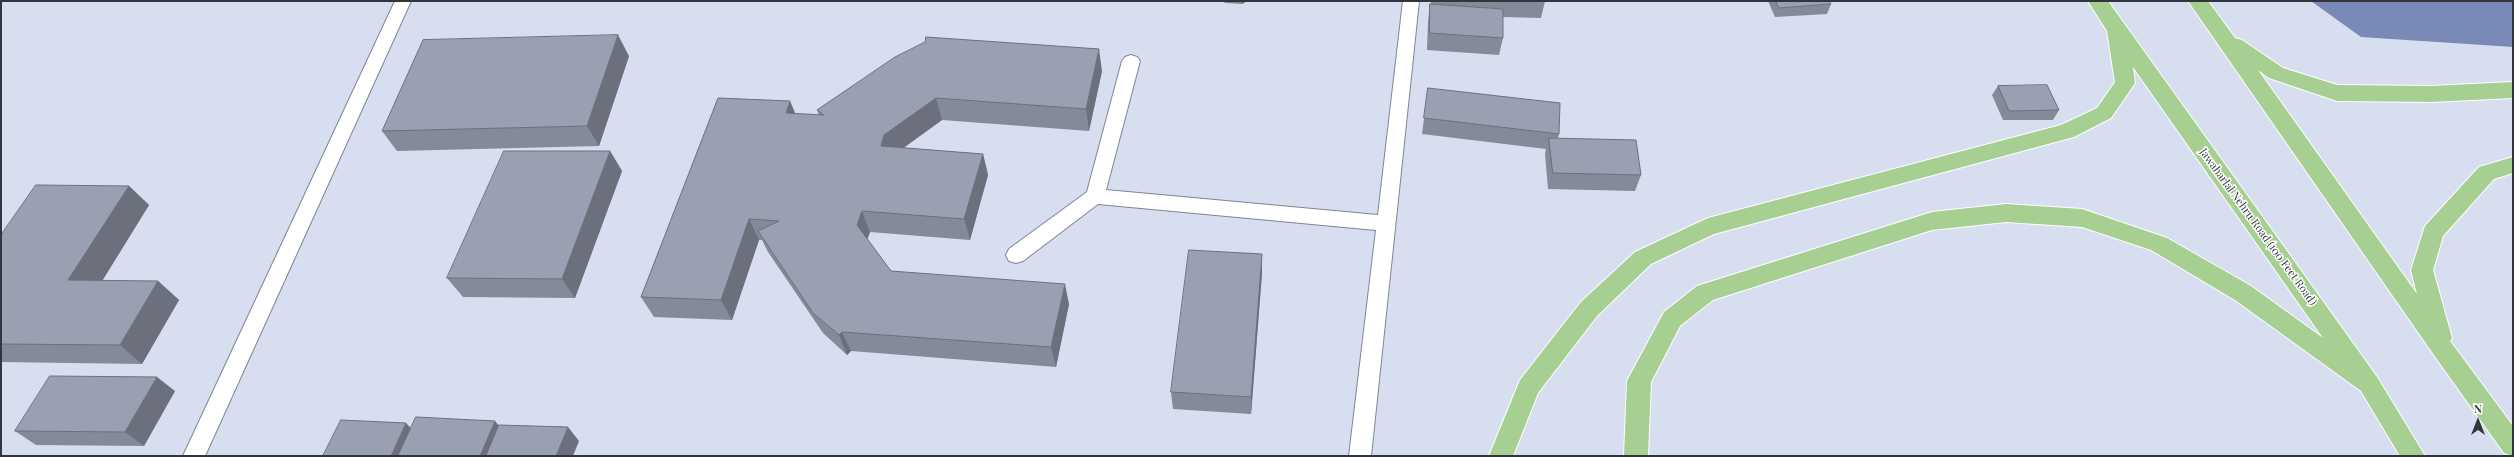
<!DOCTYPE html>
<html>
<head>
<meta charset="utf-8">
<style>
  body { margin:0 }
  #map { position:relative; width:2514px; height:457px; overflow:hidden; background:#d6def0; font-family:"Playfair Display",serif }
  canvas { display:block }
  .frame { position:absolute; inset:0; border:2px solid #32363c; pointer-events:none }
  .north { position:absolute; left:2458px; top:401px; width:40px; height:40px; -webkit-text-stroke:3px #fff; paint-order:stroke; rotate:0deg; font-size:11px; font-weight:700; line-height:16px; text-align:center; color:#32363c }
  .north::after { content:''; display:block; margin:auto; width:14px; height:18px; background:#32363c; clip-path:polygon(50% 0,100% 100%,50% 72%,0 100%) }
</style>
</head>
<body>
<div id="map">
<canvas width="2514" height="457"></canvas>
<div class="frame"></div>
<div class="north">N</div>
</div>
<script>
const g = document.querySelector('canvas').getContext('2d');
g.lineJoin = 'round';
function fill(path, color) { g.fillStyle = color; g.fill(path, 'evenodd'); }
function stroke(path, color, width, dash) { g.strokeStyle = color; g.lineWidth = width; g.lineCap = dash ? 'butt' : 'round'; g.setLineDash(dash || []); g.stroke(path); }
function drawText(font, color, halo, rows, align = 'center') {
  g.font = font + ' "Playfair Display",serif'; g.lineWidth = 3; g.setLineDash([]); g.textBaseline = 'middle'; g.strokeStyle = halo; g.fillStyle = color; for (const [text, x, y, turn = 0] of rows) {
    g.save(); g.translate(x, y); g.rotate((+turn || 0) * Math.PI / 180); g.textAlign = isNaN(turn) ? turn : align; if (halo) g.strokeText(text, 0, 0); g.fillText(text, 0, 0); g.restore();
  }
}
fill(new Path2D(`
  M 2311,1 L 2513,1 L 2513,47 L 2361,37 Z`), '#788ab5');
const service = new Path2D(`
  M 395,1 L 411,1 L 205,456 L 183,456 Z
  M 1403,1 L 1419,1 L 1371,456 L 1349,456 L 1376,230 L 1098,204 L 1023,261 L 1016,263 L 1009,261 L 1006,255 L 1009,249 L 1087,192 L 1122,61 L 1125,57 L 1131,55 L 1137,57 L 1140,61 L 1106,190 L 1378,215 Z`);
const primary = new Path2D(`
  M 2088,1 L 2108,1 L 2377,377 L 2425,456 L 2400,456 L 2361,391 L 2235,300 L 2151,250 L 2082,227 L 2006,222 L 1932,230 L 1713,300 L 1680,326 L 1651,382 L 1648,456 L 1624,456 L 1627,381 L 1664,312 L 1697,286 L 1932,212 L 2006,204 L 2082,209 L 2167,238 L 2251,286 L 2323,338 L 2133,67 L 2135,83 L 2111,118 L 2074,137 L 1714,234 L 1651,264 L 1597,316 L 1538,393 L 1513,456 L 1489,456 L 1520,380 L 1581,302 L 1635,252 L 1708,218 L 2061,125 L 2097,108 L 2115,82 L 2107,31 Z
  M 2188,1 L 2208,1 L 2235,38 L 2242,40 L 2283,68 L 2337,85 L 2431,86 L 2513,82 L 2513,98 L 2431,102 L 2337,101 L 2269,78 L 2258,70 L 2417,294 L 2411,270 L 2425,226 L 2479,167 L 2513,157 L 2513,173 L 2494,179 L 2443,236 L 2433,270 L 2452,338 L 2450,341 L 2513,426 L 2513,456 L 2504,453 L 2436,358 Z`);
stroke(service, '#7e8595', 2);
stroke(primary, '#fff', 2);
fill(service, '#fff');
fill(primary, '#a6cf91');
fill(new Path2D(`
  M 1223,1 L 1247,1 L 1242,4 L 1225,3 Z
  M 1431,1 L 1545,1 L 1541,18 L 1503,17 L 1503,38 L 1499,55 L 1427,50 L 1428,21 L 1430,4 L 1431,4 Z
  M 1768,1 L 1829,1 L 1831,4 L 1827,14 L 1775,17 Z
  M 629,56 L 599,146 L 397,151 L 382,131 Z
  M 1102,71 L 1089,131 L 942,120 L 903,148 L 983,154 L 988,175 L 970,240 L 870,232 L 867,239 L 891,271 L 1069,304 L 1056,367 L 851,351 L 847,355 L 823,333 L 768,252 L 762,240 L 759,240 L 732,320 L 654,317 L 641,297 L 796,114 L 819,115 L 817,110 Z
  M 1998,86 L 2059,110 L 2053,120 L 2003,120 L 1992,95 Z
  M 1428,88 L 1559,134 L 1558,138 L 1641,175 L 1635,191 L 1548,189 L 1545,154 L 1546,149 L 1422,134 Z
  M 610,151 L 622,171 L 575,298 L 463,297 L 447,278 Z
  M 129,186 L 149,205 L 102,281 L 158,281 L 179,300 L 142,364 L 1,362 L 1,235 Z
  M 1262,273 L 1251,414 L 1173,409 L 1171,392 Z
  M 175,391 L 144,446 L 36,445 L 15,431 Z`), '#848a98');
fill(new Path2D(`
  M 1242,1 L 1247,1 L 1242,4 Z
  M 618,35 L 629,56 L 599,146 L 587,126 Z
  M 1099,49 L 1102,71 L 1089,131 L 1086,109 Z
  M 936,98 L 942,120 L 891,157 L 881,146 L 884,135 Z
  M 790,101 L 799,122 L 786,113 Z
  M 610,151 L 622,171 L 575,298 L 562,279 Z
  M 983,154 L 988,175 L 970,240 L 964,219 Z
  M 129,186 L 149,205 L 91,299 L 68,280 Z
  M 862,211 L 870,232 L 865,246 L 857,225 Z
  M 749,219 L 759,240 L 732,320 L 721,300 Z
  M 1262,254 L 1262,273 L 1251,414 L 1251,397 Z
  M 158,281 L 179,300 L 142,364 L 120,345 Z
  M 1065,284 L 1069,304 L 1056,367 L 1051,347 Z
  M 842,332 L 851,351 L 847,355 L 839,335 Z
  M 157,377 L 175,391 L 144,446 L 125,432 Z
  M 495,421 L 507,435 L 498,456 L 480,456 Z
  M 406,423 L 420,437 L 412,456 L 391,456 Z
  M 568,427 L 579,441 L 573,456 L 556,456 Z`), '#6b707c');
const building = new Path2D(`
  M 1776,1 L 1829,1 L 1831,4 L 1779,8 Z
  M 1430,4 L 1503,9 L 1503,38 L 1430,33 Z
  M 618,35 L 587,126 L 382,131 L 423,40 Z
  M 926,37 L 1099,49 L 1086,109 L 936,98 L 884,135 L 881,146 L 983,154 L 964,219 L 862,211 L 857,225 L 891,271 L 1065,284 L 1051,347 L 842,332 L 839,335 L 813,313 L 758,231 L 779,221 L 749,219 L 721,300 L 641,297 L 718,98 L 790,101 L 786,113 L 824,115 L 817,110 L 895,57 L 925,42 Z
  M 2047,85 L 2059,110 L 2009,111 L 1998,86 Z
  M 1428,88 L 1560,103 L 1559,134 L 1424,118 Z
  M 1549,138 L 1636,140 L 1641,175 L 1553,173 Z
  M 504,151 L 610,151 L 562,279 L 447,278 Z
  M 36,185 L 129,186 L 68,280 L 158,281 L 120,345 L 1,344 L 1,235 Z
  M 1189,250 L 1262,254 L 1251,397 L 1171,392 Z
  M 50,376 L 157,377 L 125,432 L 15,431 Z
  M 416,417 L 495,421 L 480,456 L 398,456 Z
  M 341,420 L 406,423 L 391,456 L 323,456 Z
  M 499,425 L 568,427 L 556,456 L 486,456 Z`);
fill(building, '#99a0b1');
stroke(building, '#6b707c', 1);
drawText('11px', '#32363c', '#fff', [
  ["Jawaharlal Nehru Road (100 Feet Road)",2258,227,54]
]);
</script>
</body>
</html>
